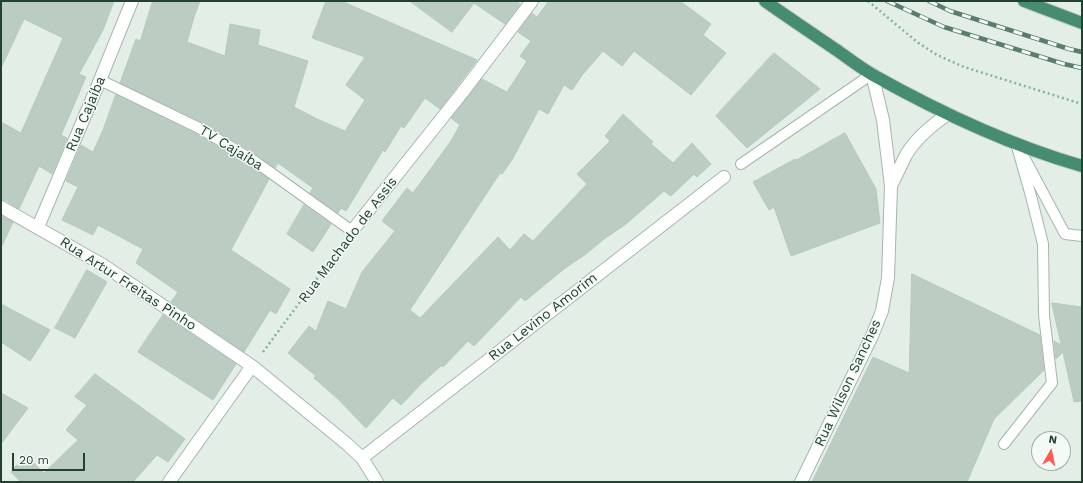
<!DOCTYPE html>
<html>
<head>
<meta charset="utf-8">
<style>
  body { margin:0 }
  #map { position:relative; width:1083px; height:483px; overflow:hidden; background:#e3eee7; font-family:"Work Sans",sans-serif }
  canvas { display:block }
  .frame { position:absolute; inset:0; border:2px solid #214133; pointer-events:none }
  .north { position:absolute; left:1031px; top:431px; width:40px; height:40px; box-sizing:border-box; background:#f4faf6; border:1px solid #a0b0a8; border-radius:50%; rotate:9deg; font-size:11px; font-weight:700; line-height:16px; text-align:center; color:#214133 }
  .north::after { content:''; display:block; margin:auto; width:14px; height:18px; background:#fe5c51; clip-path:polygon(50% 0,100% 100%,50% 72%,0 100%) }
  .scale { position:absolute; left:12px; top:453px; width:73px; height:18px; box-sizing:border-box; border:2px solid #214133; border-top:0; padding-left:5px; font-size:12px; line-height:14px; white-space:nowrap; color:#214133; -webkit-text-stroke:3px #f4faf6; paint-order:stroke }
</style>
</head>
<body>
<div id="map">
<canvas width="1083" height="483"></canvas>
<div class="frame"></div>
<div class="north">N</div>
<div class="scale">20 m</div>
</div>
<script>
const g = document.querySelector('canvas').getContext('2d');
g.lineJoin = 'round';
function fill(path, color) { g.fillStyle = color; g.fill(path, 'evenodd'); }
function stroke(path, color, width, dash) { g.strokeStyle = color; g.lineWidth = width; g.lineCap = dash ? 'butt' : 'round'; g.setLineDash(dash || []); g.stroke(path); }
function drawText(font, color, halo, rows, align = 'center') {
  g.font = font + ' "Work Sans",sans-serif'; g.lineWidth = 3; g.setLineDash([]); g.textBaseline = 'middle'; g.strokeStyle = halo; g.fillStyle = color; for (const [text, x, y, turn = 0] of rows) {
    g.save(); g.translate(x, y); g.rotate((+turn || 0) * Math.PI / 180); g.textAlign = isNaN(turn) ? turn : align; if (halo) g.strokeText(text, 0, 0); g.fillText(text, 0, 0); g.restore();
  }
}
const building = new Path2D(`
  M 1,1 L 114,1 L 103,30 L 79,74 L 86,77 L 61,135 L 67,138 L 52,174 L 39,166 L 19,209 L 5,200 L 1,200 L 1,122 L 21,133 L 63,38 L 24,19 L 1,68 Z
  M 153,1 L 200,1 L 194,17 L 187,42 L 225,56 L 230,24 L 260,30 L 258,45 L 308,61 L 294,107 L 317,119 L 345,131 L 365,100 L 346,85 L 365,57 L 312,38 L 326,1 L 341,1 L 477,60 L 440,109 L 425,98 L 404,128 L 401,126 L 385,152 L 383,150 L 346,211 L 341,208 L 338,213 L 310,193 L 313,188 L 278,163 L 275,168 L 256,154 L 202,122 L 120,83 L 136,39 L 140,41 Z
  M 410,1 L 515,1 L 520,4 L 505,24 L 474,3 L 452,32 Z
  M 549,1 L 680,1 L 711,24 L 703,35 L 726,53 L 691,95 L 634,51 L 622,66 L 603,51 L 583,74 L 572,90 L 564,85 L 548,114 L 539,109 L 512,160 L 502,174 L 500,173 L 410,310 L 420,318 L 498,237 L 510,250 L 524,234 L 533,241 L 587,184 L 577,174 L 610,141 L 605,136 L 623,114 L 653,142 L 651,144 L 673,163 L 692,143 L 711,164 L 697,177 L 694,174 L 671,196 L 664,191 L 626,224 L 604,239 L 586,254 L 564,269 L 525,301 L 521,297 L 474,346 L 468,341 L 443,367 L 442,365 L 421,384 L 401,405 L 393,398 L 366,428 L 338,399 L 314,378 L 316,376 L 288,353 L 309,326 L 316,331 L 328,301 L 346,309 L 362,272 L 395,231 L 382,221 L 407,188 L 413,193 L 451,141 L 460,125 L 451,118 L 482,79 L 507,92 L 527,61 L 520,56 L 531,41 L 518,32 L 532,13 L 537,17 Z
  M 774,53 L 820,89 L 747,148 L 716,116 Z
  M 116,95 L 196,134 L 249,165 L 269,179 L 231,250 L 290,289 L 276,314 L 270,310 L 244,352 L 171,302 L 178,292 L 136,263 L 143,249 L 98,225 L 93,235 L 62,220 L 78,187 L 66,181 L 81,145 L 93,152 L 103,130 Z
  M 845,133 L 876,189 L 880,223 L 791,256 L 774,207 L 769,210 L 753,182 L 795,159 L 796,160 Z
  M 304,205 L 331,224 L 313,252 L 287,234 Z
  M 1,216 L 13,222 L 1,248 Z
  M 87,270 L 107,282 L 75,338 L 55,328 Z
  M 912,274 L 1040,335 L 1044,370 L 994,419 L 967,482 L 812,482 L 873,357 L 909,373 Z
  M 1052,303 L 1082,307 L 1082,401 L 1074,402 L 1063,352 L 1056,359 L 1054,341 L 1061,345 Z
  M 1,304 L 50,330 L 30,361 L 1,342 Z
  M 163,315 L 236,364 L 213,400 L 138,352 Z
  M 95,374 L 185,439 L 168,462 L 157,455 L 133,482 L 21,482 L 11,472 L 25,455 L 44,473 L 78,440 L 66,430 L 87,405 L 75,397 Z
  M 1,393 L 28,408 L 1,444 Z`);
fill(building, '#bbccc2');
stroke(building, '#b5c9bd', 1);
const service = new Path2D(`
  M 100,80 L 199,128 L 253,160 L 352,231
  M 1025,159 L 1065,234 L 1082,236
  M 741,164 L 872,74
  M 1004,444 L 1052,383 L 1044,315 L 1043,244 L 1031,196 L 1016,143`);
const minor = new Path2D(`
  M 891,186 C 896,176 901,165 906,155 C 916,138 932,125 948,114
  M 1,207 L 103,265 L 252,366 L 347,444 L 362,458 L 377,482
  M 38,227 L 100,80 L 132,1
  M 352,231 L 462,93 L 532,1
  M 362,458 L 724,177
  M 169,482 L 252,366
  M 801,482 L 872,336 L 882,311 L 888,278 L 891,186 L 883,120 L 872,74`);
const trunk = new Path2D(`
  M 765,1 C 789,18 813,34 838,51 C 849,59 861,68 873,75 C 939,112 1009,145 1082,166
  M 1024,1 L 1082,23`);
stroke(service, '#a5b7ad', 12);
stroke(minor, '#a5b7ad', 14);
stroke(trunk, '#c1cac6', 14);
stroke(new Path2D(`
  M 868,1 L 917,42 L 937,55 L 964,67 L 1082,104
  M 263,352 L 342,245`), '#80b59b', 2.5, [2, 3]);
stroke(service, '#fff', 10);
stroke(minor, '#fff', 12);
stroke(trunk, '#468c70', 12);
const rail = new Path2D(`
  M 887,1 L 944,27 L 1064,64 L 1082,68
  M 929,1 L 950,11 L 1069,49 L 1082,52`);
stroke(rail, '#5b7d6e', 4.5);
stroke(rail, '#f4faf6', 3, [9]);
drawText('14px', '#214133', '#f4faf6', [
  ["Rua Cajaíba",86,114,-67],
  ["TV Cajaíba",231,148,32],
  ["Rua Machado de Assis",348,240,-53],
  ["Rua Artur Freitas Pinho",128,284,33],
  ["Rua Levino Amorim",543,317,-38],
  ["Rua Wilson Sanches",848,383,-65]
]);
</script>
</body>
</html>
